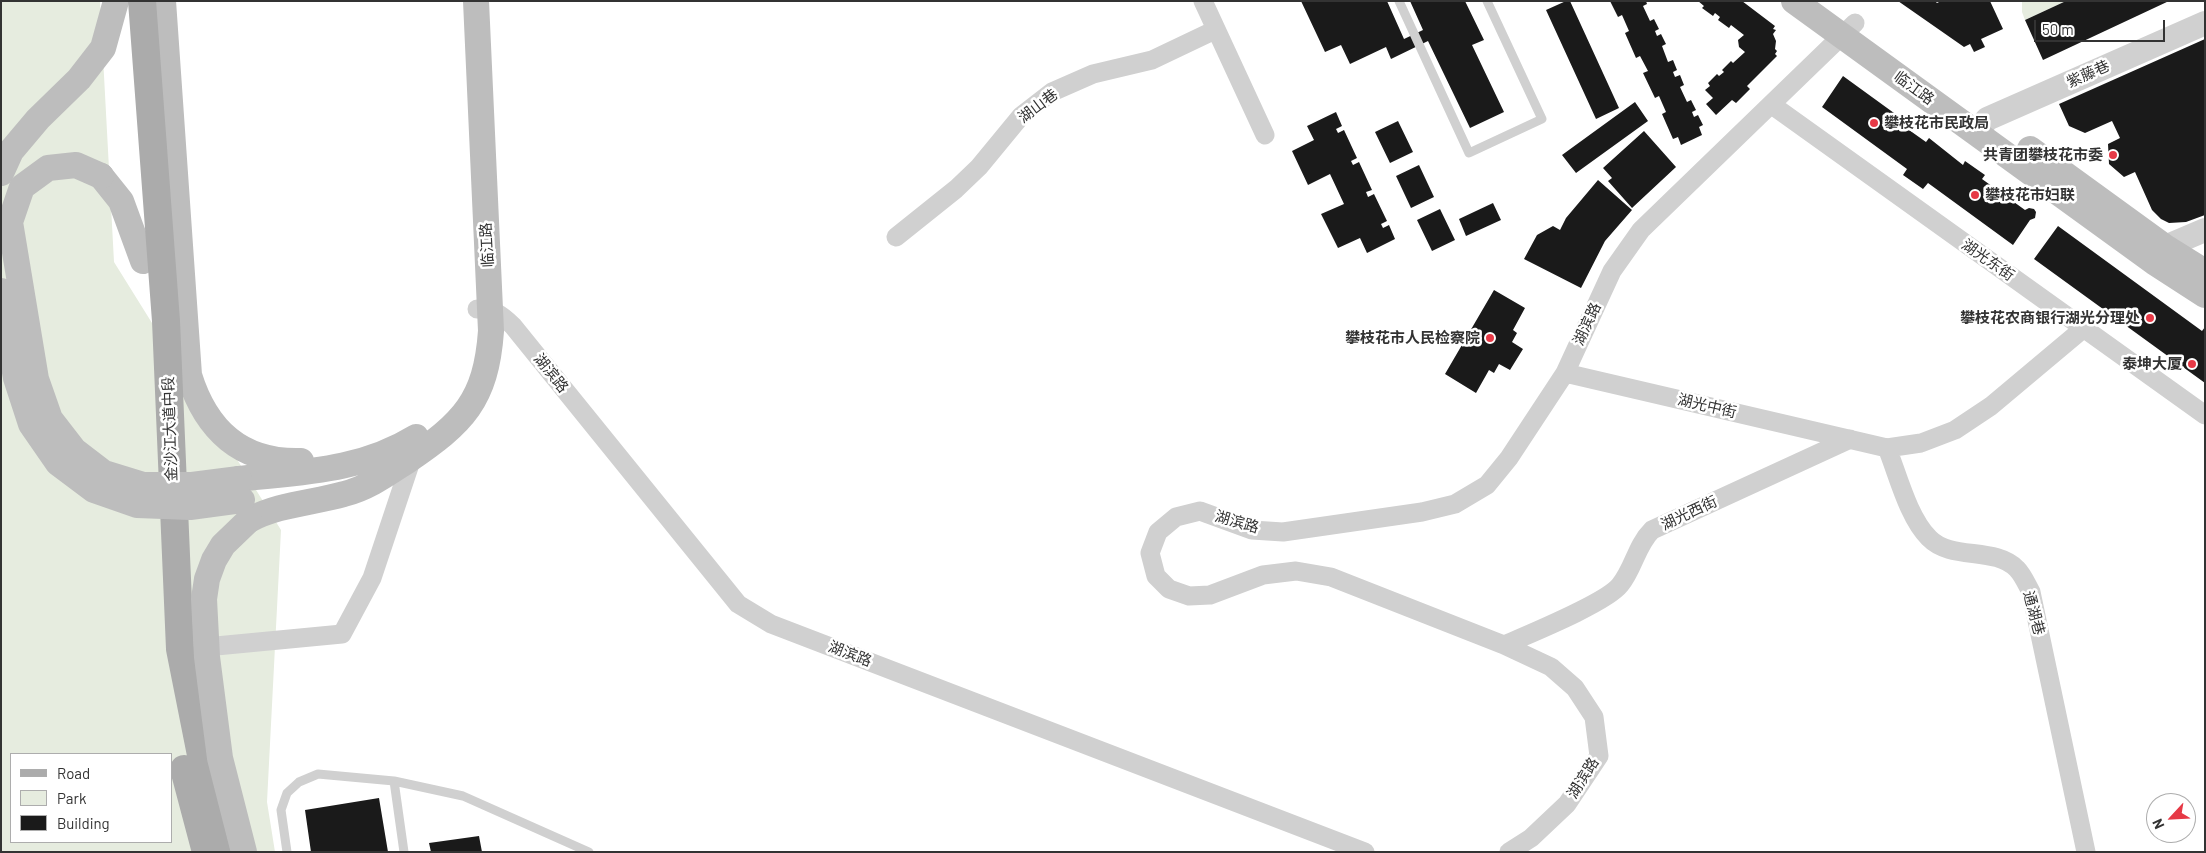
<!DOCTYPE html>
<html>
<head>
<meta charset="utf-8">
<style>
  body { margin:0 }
  #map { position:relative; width:2206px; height:853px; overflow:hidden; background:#fff; font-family:Barlow,sans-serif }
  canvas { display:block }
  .frame { position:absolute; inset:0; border:2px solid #333; pointer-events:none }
  .legend { position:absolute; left:10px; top:753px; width:162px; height:90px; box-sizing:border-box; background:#fff; border:1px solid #adadad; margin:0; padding:6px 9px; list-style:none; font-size:15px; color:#333 }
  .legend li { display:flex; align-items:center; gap:10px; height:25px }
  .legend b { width:25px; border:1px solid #adadad }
  .north { position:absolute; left:2146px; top:793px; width:50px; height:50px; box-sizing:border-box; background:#fff; border:1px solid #adadad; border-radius:50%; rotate:245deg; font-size:14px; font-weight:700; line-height:20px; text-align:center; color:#333 }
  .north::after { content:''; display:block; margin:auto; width:18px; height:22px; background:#e63946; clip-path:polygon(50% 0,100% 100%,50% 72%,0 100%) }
  .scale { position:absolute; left:2034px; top:20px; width:131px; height:22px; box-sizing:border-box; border:2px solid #333; border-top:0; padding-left:6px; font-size:15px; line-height:18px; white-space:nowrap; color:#333; -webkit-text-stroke:4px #fff; paint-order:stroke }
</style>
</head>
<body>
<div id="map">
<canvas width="2206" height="853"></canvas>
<div class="frame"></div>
<ul class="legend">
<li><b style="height:6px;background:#ababab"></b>Road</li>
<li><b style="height:14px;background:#e6ecdf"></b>Park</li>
<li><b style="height:14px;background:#1a1a1a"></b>Building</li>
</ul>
<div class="north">N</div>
<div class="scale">50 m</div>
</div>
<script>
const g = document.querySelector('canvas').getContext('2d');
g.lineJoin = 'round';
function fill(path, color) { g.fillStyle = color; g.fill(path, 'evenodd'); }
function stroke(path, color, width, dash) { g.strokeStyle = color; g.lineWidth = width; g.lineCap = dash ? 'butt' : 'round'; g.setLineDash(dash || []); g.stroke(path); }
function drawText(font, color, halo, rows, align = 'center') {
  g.font = font + ' Barlow,"Noto Sans SC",sans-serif'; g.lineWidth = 5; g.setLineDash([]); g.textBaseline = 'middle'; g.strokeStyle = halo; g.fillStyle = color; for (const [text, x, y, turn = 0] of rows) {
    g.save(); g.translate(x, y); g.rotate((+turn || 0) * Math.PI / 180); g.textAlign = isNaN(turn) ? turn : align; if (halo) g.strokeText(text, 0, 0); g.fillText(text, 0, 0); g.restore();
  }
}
fill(new Path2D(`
  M 1,1 L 100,1 L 114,262 L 281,530 L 267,802 L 275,852 L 1,852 ZM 11,754 L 171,754 L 171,842 L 11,842 Z
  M 2022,1 L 2066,1 L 2025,20 L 2022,12 Z`), '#e6ecdf');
fill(new Path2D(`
  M 1301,1 L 1387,1 L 1404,39 L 1423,30 L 1410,1 L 1465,1 L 1484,40 L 1472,45 L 1504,112 L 1470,128 L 1428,41 L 1391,59 L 1386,47 L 1350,64 L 1341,45 L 1325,52 Z
  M 1566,1 L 1570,1 L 1619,108 L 1596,119 L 1546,10 Z
  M 1610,1 L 1646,1 L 1647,4 L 1643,6 L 1650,21 L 1654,19 L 1659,29 L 1655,31 L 1657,36 L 1661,34 L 1666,44 L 1662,46 L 1668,62 L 1673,60 L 1677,70 L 1673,72 L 1675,77 L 1680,75 L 1684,85 L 1680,87 L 1687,102 L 1691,100 L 1696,110 L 1692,112 L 1694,117 L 1698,115 L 1703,125 L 1699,127 L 1702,135 L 1681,145 L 1678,137 L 1673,139 L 1662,114 L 1666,112 L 1659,96 L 1655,98 L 1643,73 L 1648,71 L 1640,56 L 1636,58 L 1625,33 L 1629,31 L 1622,15 L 1618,17 Z
  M 1698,1 L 1742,1 L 1775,26 L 1773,29 L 1776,30 L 1773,34 L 1776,41 L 1775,49 L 1777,51 L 1775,54 L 1777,56 L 1747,86 L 1750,89 L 1736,103 L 1732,100 L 1716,115 L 1706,104 L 1713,98 L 1705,90 L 1710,86 L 1708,83 L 1717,74 L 1719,76 L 1724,72 L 1722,70 L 1731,61 L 1733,63 L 1745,52 L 1739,47 L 1738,40 L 1744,35 L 1731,25 L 1729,28 L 1718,20 L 1720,17 L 1715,13 L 1713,16 L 1702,8 L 1704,6 Z
  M 1898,1 L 1935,1 L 1937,3 L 1941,1 L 1990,1 L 2003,29 L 1981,39 L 1985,47 L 1974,52 L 1970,44 L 1964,47 Z
  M 2066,1 L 2169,1 L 2043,60 L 2025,20 Z
  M 2205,39 L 2205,215 L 2186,222 L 2169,223 L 2161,219 L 2152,210 L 2135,172 L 2124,177 L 2109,164 L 2108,144 L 2120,138 L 2112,121 L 2085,133 L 2069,126 L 2059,104 Z
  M 1843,76 L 1905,121 L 1902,125 L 1926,142 L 1929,138 L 1963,165 L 1965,161 L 1985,175 L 1982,179 L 2025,210 L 2029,208 L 2034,209 L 2036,212 L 2035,218 L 2030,220 L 2013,245 L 1928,183 L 1923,189 L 1903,175 L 1907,169 L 1822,107 Z
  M 1635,102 L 1648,121 L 1576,173 L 1562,155 Z
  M 1336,112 L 1342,126 L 1336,129 L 1338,133 L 1344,130 L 1357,158 L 1351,161 L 1353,165 L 1359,162 L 1372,190 L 1366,192 L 1368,197 L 1374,194 L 1387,221 L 1381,224 L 1383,228 L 1389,225 L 1395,239 L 1367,253 L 1360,238 L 1338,248 L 1321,214 L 1344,204 L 1330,174 L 1308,185 L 1292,151 L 1314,140 L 1307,126 Z
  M 1398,121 L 1413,152 L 1390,163 L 1375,132 Z
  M 1644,131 L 1676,167 L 1632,208 L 1608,181 L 1612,178 L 1603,168 Z
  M 1419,165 L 1434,197 L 1411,208 L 1396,176 Z
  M 1598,180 L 1632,210 L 1605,241 L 1581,288 L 1524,259 L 1537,235 L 1553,226 L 1560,230 L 1566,218 Z
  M 1493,203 L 1501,220 L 1466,236 L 1459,219 Z
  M 1440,209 L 1455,240 L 1432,251 L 1417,220 Z
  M 2058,226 L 2202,331 L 2205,327 L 2205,383 L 2034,259 Z
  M 1494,290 L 1525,308 L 1513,330 L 1517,333 L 1512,342 L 1523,349 L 1510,370 L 1499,364 L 1494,373 L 1489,370 L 1476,393 L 1445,374 Z
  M 379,798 L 388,852 L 311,852 L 305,810 Z
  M 479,836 L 482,852 L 431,852 L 429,843 Z`), '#1a1a1a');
stroke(new Path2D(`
  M 1399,1 L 1469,153 L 1542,119 L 1487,1
  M 394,781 L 404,852
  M 287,852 L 281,810 L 287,793 L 299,782 L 318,774 L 394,781 L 463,796 L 589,852`), '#d0d0d0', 9);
stroke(new Path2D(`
  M 1203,1 L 1265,135
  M 1772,105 L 2205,415
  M 896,237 L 956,189 L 979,167 L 1021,116 L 1052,92 L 1093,74 L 1152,60 L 1215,30
  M 477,309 C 493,309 501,314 513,326 L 738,604 L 771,624 L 1365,852
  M 1565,373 L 1887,448 L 1921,443 L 1955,430 L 1991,406 L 2084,328
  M 1887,448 C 1898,475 1908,517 1929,538 C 1951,561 1995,546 2017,569 C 2023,575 2027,585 2031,592 L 2086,852
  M 1504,645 C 1529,634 1606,603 1620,585 C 1634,568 1636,546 1652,530 L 1850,439
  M 195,648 L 342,634 L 372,578 L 412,458
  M 1509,852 L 1531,838 L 1567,804 L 1599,756 L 1594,717 L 1575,688 L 1551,667 L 1504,645 L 1331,577 L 1296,571 L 1263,575 L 1210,595 L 1189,596 L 1169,589 L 1156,576 L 1150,553 L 1158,532 L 1176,517 L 1200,511 L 1252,530 L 1283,532 L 1422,512 L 1455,504 L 1487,485 L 1509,458 L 1565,373 L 1612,271 L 1641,230 L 1855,23`), '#d0d0d0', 19);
stroke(new Path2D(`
  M 1977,133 L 1987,119 L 2205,23
  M 2155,261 L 2165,247 L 2205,230`), '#d0d0d0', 24);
stroke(new Path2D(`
  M 163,1 L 189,375 C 206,430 241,463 301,461
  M 1794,1 L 2154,262 L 2205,295
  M 2030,149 L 2165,247 L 2205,272
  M 1,173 L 11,151 L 38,119 L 79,79 L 103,48 L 116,1
  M 101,176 L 121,201 L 143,261
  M 239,479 C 301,472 361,471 416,437
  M 249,520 C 279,504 312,503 344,494 C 368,488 387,474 407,461 C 463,423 486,401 491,331 L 476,1`), '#bdbdbd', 26);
stroke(new Path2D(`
  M 142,1 L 166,321 L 180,649 L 206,780 L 227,852
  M 184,769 L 206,852`), '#ababab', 28);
stroke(new Path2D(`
  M 101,176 L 76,165 L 48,168 L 22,187 L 10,222 L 36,379 L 50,419 L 74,450 L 104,473 L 143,485 L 192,485 L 239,479
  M 1,291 L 16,378 L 31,424 L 58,463 L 94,490 L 137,505 L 190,507 L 242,500
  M 244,852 L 220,758 L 207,657 L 204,599 L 207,579 L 214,560 L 223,545 L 249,520`), '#bdbdbd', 26);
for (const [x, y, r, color] of [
  [1874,123,5,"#e63946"],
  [2113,155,5,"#e63946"],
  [1975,195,5,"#e63946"],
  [2150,318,5,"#e63946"],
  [1490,338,5,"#e63946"],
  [2192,364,5,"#e63946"]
]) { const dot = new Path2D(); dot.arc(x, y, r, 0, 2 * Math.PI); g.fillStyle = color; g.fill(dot); stroke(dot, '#fff', 2); }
drawText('15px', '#333', '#fff', [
  ["紫藤巷",2088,74,-24],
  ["临江路",1914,88,36],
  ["湖山巷",1038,106,-37],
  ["临江路",487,245,-93],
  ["湖光东街",1988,260,35],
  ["湖滨路",1587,324,-65],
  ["湖滨路",551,373,51],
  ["湖光中街",1707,406,13],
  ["金沙江大道中段",170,429,-92],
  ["湖光西街",1689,513,-25],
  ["湖滨路",1237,522,16],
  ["通湖巷",2034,613,75],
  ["湖滨路",850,654,21],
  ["湖滨路",1583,778,-58]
]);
drawText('bold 15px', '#333', '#fff', [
  ["攀枝花市民政局",1884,123,"left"],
  ["共青团攀枝花市委",2103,155],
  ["攀枝花市妇联",1985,195,"left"],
  ["攀枝花农商银行湖光分理处",2140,318],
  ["攀枝花市人民检察院",1480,338],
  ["泰坤大厦",2182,364]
], 'right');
</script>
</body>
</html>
